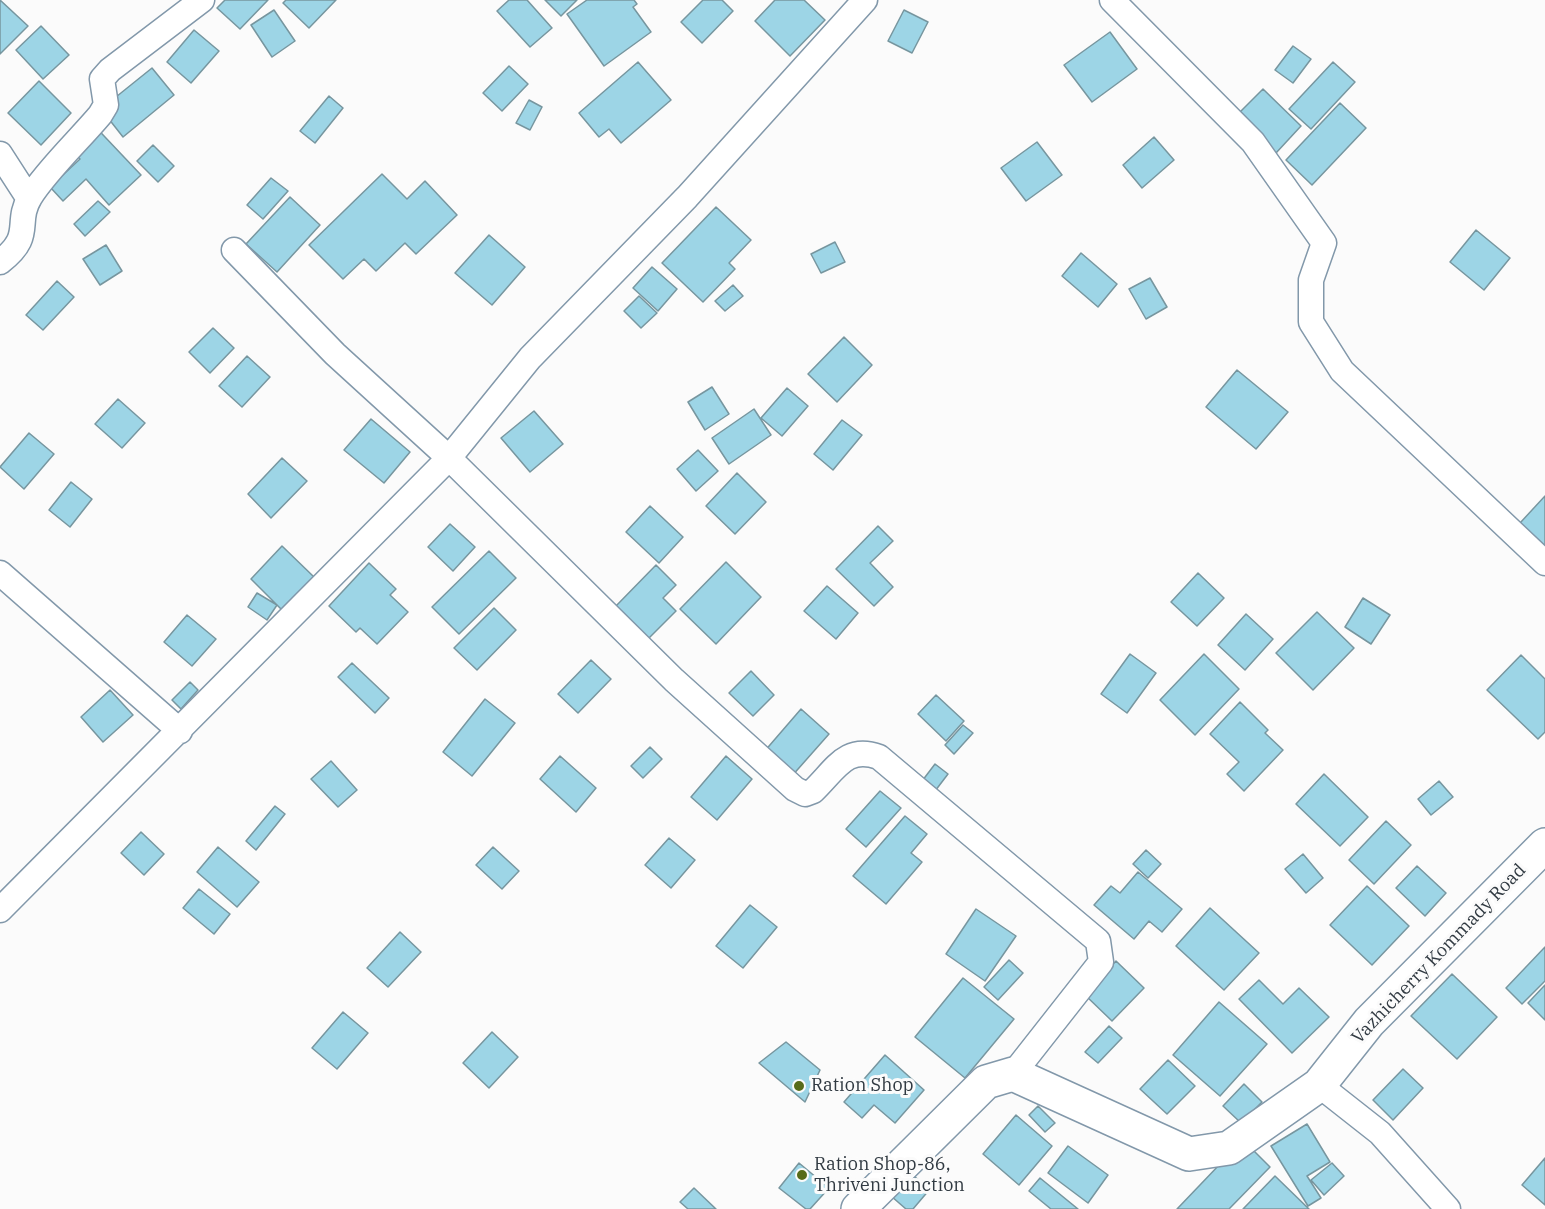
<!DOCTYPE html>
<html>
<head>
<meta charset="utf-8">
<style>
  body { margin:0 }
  canvas { display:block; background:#fbfbfb }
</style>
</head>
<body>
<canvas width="1545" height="1209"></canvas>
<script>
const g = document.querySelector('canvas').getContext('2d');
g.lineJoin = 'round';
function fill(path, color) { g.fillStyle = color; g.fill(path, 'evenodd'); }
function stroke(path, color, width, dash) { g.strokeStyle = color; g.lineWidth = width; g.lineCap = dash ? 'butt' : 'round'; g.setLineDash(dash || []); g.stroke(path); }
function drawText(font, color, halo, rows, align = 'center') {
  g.font = font + ' "IBM Plex Serif",serif'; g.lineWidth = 6; g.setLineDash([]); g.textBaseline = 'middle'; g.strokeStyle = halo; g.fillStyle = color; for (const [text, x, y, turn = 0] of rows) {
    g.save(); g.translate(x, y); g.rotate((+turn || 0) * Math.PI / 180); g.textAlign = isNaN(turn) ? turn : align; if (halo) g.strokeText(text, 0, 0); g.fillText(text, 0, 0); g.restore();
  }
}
const building = new Path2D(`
  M 0,0 L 28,26 L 0,54 Z
  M 225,0 L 268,0 L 240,29 L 217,8 Z
  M 286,0 L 336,0 L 309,28 L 283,3 Z
  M 509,0 L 527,0 L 552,28 L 530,47 L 497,11 Z
  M 545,0 L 577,0 L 561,16 Z
  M 587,0 L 634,0 L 637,4 L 633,7 L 651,32 L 604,66 L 567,14 Z
  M 703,0 L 722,0 L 733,11 L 702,43 L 681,22 Z
  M 775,0 L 804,0 L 825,20 L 790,56 L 755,21 Z
  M 274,10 L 295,41 L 272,57 L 251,25 Z
  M 904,10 L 928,22 L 912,53 L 888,41 Z
  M 41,26 L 69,55 L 43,79 L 16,50 Z
  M 194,30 L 219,51 L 191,83 L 167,62 Z
  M 1110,32 L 1137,69 L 1092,102 L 1064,65 Z
  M 1293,46 L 1311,59 L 1293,83 L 1275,70 Z
  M 638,62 L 671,100 L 621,143 L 609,129 L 599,137 L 579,113 Z
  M 1333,62 L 1355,82 L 1311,129 L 1289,109 Z
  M 509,66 L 528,84 L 502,111 L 483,93 Z
  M 152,68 L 174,95 L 123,137 L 101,109 Z
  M 39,81 L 71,113 L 41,145 L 8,113 Z
  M 1263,89 L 1301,126 L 1276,153 L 1237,115 Z
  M 329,96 L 343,108 L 315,143 L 300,131 Z
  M 529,100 L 542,107 L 530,130 L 516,123 Z
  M 1340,103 L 1366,128 L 1312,185 L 1286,160 Z
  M 87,118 L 141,175 L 109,205 L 86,179 L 63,201 L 50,187 L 80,159 L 63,141 Z
  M 1154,137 L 1174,160 L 1142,188 L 1123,165 Z
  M 1037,142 L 1062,175 L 1026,201 L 1001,168 Z
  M 153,145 L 174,166 L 158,182 L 137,161 Z
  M 382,174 L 407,199 L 425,181 L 457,215 L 416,254 L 405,243 L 376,271 L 364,259 L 343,279 L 309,245 Z
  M 271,178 L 288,191 L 263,219 L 247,205 Z
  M 290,197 L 320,225 L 277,272 L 246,244 Z
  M 98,201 L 110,212 L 85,236 L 74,224 Z
  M 716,207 L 751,240 L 729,263 L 735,269 L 703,302 L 662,263 Z
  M 1476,230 L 1510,258 L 1484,290 L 1450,262 Z
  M 489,235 L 525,267 L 492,305 L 455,273 Z
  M 835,242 L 845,262 L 821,273 L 811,254 Z
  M 106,245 L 122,271 L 100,285 L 83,259 Z
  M 1081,253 L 1117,284 L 1098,307 L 1062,276 Z
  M 652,267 L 677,289 L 658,311 L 633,288 Z
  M 1150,278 L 1167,307 L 1146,319 L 1129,289 Z
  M 57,281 L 74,297 L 43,330 L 26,315 Z
  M 733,285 L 743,296 L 725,311 L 715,301 Z
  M 639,296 L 657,313 L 641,328 L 624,311 Z
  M 213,328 L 234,348 L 210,373 L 189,352 Z
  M 844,337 L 872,365 L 837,402 L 808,374 Z
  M 247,356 L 270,377 L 242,407 L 219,386 Z
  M 1237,370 L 1288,412 L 1256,449 L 1206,407 Z
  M 712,387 L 729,414 L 705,430 L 688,402 Z
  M 787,388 L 808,406 L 782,436 L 761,418 Z
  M 118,399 L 145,423 L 122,448 L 95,424 Z
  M 754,409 L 771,435 L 729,464 L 712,438 Z
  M 534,411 L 563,444 L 530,472 L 501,438 Z
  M 371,419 L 410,452 L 384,483 L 344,450 Z
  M 842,420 L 862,435 L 833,470 L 814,454 Z
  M 29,433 L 54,454 L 24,489 L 0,467 Z
  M 698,450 L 718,471 L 696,491 L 677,469 Z
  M 282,458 L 307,481 L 271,518 L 248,494 Z
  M 737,473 L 766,502 L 735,534 L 706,506 Z
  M 71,482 L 92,499 L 70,527 L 49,510 Z
  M 1545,496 L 1545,546 L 1520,523 Z
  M 650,506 L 683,537 L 659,563 L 626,532 Z
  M 450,524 L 475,547 L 453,571 L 428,547 Z
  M 878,526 L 893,541 L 870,563 L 893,587 L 874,606 L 836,569 Z
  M 282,546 L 314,577 L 282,610 L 251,579 Z
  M 489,551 L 516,578 L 459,634 L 432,607 Z
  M 726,562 L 761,597 L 716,644 L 680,609 Z
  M 369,563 L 396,589 L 390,595 L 408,612 L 377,644 L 360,628 L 356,632 L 329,606 Z
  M 656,565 L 676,585 L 663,598 L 676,611 L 647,640 L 614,608 Z
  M 1198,573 L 1224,598 L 1197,626 L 1171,602 Z
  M 827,586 L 858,613 L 836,639 L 804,611 Z
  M 257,593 L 277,605 L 267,620 L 248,607 Z
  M 1363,598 L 1390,615 L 1371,644 L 1345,627 Z
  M 494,608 L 516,630 L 477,670 L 454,648 Z
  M 1317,612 L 1354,648 L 1313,690 L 1276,653 Z
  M 1246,614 L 1273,639 L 1245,670 L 1218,645 Z
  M 187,615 L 216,639 L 192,666 L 164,642 Z
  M 1130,654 L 1156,673 L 1127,713 L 1101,694 Z
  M 1204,654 L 1239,689 L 1195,735 L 1160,700 Z
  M 1521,655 L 1545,679 L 1545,732 L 1538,739 L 1487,690 Z
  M 591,660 L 611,679 L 578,713 L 558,694 Z
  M 352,663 L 389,698 L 375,713 L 338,677 Z
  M 751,671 L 774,695 L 753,716 L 729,693 Z
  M 190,682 L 198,690 L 181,709 L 172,700 Z
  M 110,690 L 133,715 L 103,742 L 81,717 Z
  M 936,695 L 964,721 L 946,741 L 918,714 Z
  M 485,699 L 515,723 L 472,776 L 443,752 Z
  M 1240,702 L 1268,730 L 1265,733 L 1283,750 L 1244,791 L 1227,774 L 1239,762 L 1210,734 Z
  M 801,709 L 829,734 L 791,777 L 763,753 Z
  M 963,725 L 973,733 L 954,754 L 945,745 Z
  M 650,747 L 662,759 L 643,778 L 631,766 Z
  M 560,756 L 596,788 L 576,812 L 540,779 Z
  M 726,756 L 752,779 L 717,820 L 691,797 Z
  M 331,761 L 357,790 L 338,807 L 311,779 Z
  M 935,764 L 948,774 L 932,795 L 919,785 Z
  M 1324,774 L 1368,817 L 1340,846 L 1296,804 Z
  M 1439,781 L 1453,797 L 1431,815 L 1418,799 Z
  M 880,791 L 901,808 L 866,847 L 846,829 Z
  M 275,806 L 285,814 L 256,850 L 246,841 Z
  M 905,816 L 927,834 L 911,853 L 922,862 L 886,904 L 853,876 Z
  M 1386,821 L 1411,845 L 1374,884 L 1349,860 Z
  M 141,832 L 164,854 L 144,875 L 121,853 Z
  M 669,838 L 695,860 L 671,888 L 645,865 Z
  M 218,847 L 259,882 L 237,907 L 197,872 Z
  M 493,847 L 519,871 L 502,889 L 476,865 Z
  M 1146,850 L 1161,864 L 1148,878 L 1133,864 Z
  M 1303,854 L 1323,878 L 1306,893 L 1285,869 Z
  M 1417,866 L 1446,893 L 1425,916 L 1396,888 Z
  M 1138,872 L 1182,909 L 1162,932 L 1149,921 L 1134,939 L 1094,905 L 1111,886 L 1120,893 Z
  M 1367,886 L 1409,926 L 1372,965 L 1330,925 Z
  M 199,889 L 230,914 L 214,934 L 183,908 Z
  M 750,905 L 777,927 L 743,968 L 716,946 Z
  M 1210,908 L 1259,953 L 1224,990 L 1176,946 Z
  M 976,909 L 1016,936 L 985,981 L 946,954 Z
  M 400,932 L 421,952 L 388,987 L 367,968 Z
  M 1545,947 L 1545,981 L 1522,1004 L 1506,988 Z
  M 1009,960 L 1023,973 L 998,1000 L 984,987 Z
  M 1116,961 L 1144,988 L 1112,1021 L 1084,994 Z
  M 1452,974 L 1497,1017 L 1457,1059 L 1411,1016 Z
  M 963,978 L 1014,1019 L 965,1078 L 915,1037 Z
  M 1259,980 L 1283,1004 L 1299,988 L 1329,1017 L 1292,1053 L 1239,999 Z
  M 1545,985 L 1545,1020 L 1528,1003 Z
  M 1219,1002 L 1267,1044 L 1220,1096 L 1173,1055 Z
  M 343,1012 L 368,1033 L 337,1069 L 312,1048 Z
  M 1109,1026 L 1122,1038 L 1098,1063 L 1085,1052 Z
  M 492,1032 L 518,1057 L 489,1088 L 463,1063 Z
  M 786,1042 L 820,1070 L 805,1102 L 759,1063 Z
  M 885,1055 L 924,1090 L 895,1123 L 874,1105 L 862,1118 L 844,1102 Z
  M 1168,1060 L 1195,1086 L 1167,1114 L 1140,1089 Z
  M 1403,1069 L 1423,1088 L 1393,1120 L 1373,1100 Z
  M 1244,1084 L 1262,1102 L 1241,1123 L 1223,1106 Z
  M 1038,1106 L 1055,1123 L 1045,1132 L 1029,1115 Z
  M 1016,1115 L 1052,1146 L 1019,1185 L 983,1154 Z
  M 1307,1124 L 1330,1162 L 1307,1176 L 1321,1198 L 1308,1206 L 1271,1146 Z
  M 1243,1140 L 1270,1167 L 1229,1209 L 1177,1209 Z
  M 1068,1146 L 1108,1175 L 1088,1203 L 1048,1173 Z
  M 1545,1158 L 1545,1205 L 1522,1185 Z
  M 799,1163 L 829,1188 L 810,1209 L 806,1209 L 779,1188 Z
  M 1332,1163 L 1344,1176 L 1324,1195 L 1311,1180 Z
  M 910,1173 L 930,1189 L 913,1209 L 906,1209 L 891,1196 Z
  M 1275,1176 L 1309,1209 L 1243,1209 Z
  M 1040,1178 L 1078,1209 L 1051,1209 L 1029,1191 Z
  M 694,1188 L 716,1209 L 688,1209 L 680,1202 Z`);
fill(building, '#9dd5e6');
stroke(building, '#77969f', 1.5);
const street = new Path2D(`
  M 1112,0 L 1253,142 L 1324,243 L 1311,280 L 1311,322 L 1342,371 L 1545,563
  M 0,154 L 29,199
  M 234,250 L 335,354 L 449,458 L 674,680 L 795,789 L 805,794 L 813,791 C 836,769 846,745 879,757 L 1098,941 L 1101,962 L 1013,1074
  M 0,262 C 35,235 14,224 30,197 C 47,170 79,140 100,115 L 106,105 L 102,79 L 110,70 L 202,0
  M 0,573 L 180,731
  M 0,910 L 449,458 L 530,358 L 687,197 L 865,0
  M 1319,1085 L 1380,1133 L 1448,1209`);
const secondary = new Path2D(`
  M 858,1209 L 986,1082 L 1013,1074 L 1189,1154 L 1229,1148 L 1319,1085 L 1369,1022 L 1545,845`);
stroke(street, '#8298aa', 27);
stroke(secondary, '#8298aa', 36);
stroke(street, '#fff', 24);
stroke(secondary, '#fff', 33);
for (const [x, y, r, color] of [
  [799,1086,6,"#576b19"],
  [802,1175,6,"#576b19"]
]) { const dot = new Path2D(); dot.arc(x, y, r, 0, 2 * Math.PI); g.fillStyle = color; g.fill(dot); stroke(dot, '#fbfbfb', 2); }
drawText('18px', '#313a42', '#fbfbfb', [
  ["Vazhicherry Kommady Road",1439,954,-46]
]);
drawText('18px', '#313a42', '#fbfbfb', [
  ["Ration Shop",811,1086],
  ["Ration Shop-86,",814,1165],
  ["Thriveni Junction",814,1186]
], 'left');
</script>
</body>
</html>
